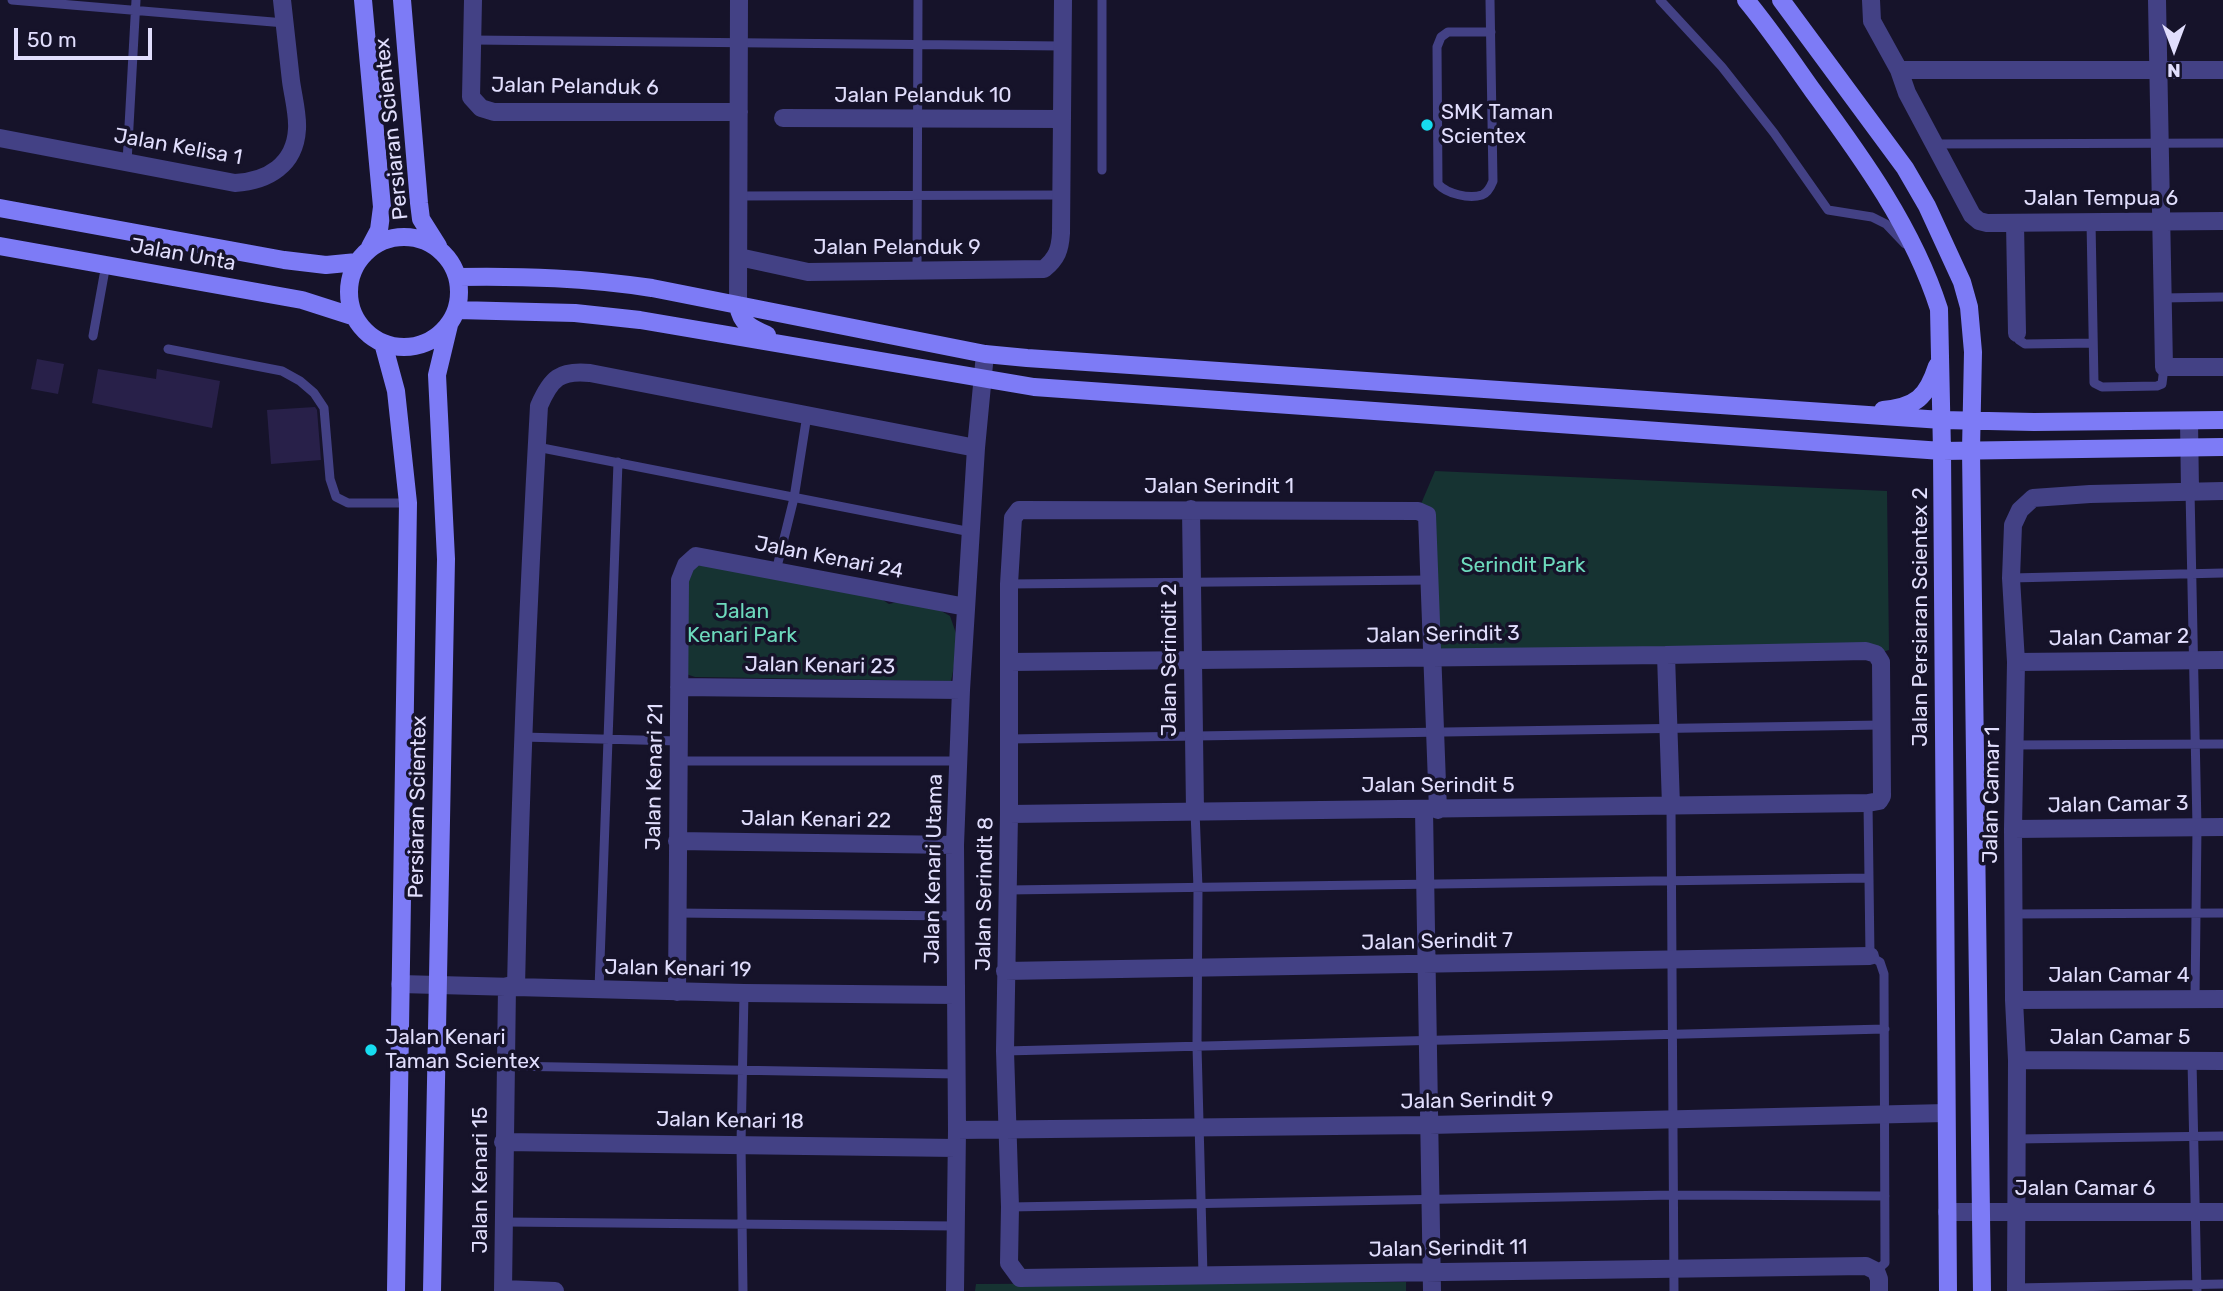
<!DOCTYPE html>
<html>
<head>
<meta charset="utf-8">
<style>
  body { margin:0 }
  #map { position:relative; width:2223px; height:1291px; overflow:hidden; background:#16132a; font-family:Rubik,sans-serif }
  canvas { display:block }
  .north { position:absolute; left:2139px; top:14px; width:70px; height:70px; -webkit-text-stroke:5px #16132a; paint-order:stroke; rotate:180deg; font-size:19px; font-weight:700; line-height:28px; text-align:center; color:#e1defd }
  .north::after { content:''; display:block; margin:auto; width:24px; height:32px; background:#e1defd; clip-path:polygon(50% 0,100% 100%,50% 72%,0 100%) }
  .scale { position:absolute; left:14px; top:28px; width:138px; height:32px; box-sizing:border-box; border:4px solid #e1defd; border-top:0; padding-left:9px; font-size:21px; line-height:24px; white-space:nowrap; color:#e1defd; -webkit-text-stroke:5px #16132a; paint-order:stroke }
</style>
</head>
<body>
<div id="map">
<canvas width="2223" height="1291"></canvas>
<div class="north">N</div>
<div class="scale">50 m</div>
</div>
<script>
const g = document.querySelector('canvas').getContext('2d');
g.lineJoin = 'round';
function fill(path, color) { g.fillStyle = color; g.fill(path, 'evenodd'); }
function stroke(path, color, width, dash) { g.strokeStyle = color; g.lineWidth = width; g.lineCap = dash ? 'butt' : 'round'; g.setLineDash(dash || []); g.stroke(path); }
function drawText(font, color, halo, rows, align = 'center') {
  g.font = font + ' Rubik,sans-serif'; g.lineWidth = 7; g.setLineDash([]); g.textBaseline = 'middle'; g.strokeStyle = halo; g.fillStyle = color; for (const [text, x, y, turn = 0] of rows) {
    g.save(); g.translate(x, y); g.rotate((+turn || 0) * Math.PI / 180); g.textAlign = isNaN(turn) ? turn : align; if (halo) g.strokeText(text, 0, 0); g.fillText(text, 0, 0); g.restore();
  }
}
fill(new Path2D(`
  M 1435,471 L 1887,491 L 1889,650 L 1876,654 L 1431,658 L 1418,511 Z
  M 686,565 L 728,566 L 880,598 L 889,604 C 917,596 926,603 950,616 L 959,642 L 951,681 L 695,677 L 680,672 Z
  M 1406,1282 L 1406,1291 L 975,1291 L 976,1284 Z`), '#163332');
fill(new Path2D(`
  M 37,359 L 64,364 L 58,394 L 31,389 Z
  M 98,369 L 156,379 L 157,369 L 220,381 L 212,428 L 92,403 Z
  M 315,407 L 317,410 L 321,460 L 271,464 L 267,410 Z`), '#282049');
stroke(new Path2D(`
  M 12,0 L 285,23
  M 1102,0 L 1102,170
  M 1490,0 L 1493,181 C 1491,186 1488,193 1482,195 C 1469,199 1447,194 1438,184 L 1437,47 L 1441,37 L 1448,32 L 1491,32
  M 1660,0 L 1722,67 L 1774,133 L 1828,210 L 1872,217 L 1886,224 L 1905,244
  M 472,40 L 1062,46
  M 1934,144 L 2223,143
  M 127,162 L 136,0
  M 739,196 L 1061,195
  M 2091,222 L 2094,383 L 2102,387 L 2157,386 L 2162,384 L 2164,367
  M 917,272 L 918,0
  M 2162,298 L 2223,297
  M 2017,333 L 2019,340 L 2025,344 L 2093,343
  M 93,336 L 106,264
  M 168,349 L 282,371 L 300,381 L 314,393 L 324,408 L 330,479 L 336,497 L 348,503 L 408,503
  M 537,447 L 971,532
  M 2190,491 L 2197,827 L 2195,999
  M 776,571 L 794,498 L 807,415
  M 2011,578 L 2223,573
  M 1009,584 L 1430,580
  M 522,737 L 678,741
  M 1009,739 L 1881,725
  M 2015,745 L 2223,744
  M 678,761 L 959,761
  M 1868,803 L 1870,956 L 1880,962 L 1884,974 L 1885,1263 L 1876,1271
  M 1671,806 L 1674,1291
  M 1195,811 L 1198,888 L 1197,1046 L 1203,1275
  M 1008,890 L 1869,878
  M 677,913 L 955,916
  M 2014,914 L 2223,913
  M 599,989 L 618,462
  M 1005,1051 L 1885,1029
  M 2192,1061 L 2197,1291
  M 505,1066 L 956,1074
  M 2017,1139 L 2223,1136
  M 1010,1207 L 1674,1195 L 1885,1196
  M 504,1222 L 956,1226
  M 2016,1288 L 2223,1284
  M 743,1291 L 741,1144 L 744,993`), '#434185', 9);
stroke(new Path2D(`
  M 473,0 L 471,97 L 481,108 L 494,112 L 739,112
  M 1871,0 L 1872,21 L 1899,70 L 1907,93 L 1972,215 L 1979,221 L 1987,223 L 2223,221
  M 2157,0 L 2164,367 L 2223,367
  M 1899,70 L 2223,70
  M 783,118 L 1062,119
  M 0,138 L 235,183 C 268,181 295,165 297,129 C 298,114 293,96 291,81 C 288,54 285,27 282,0
  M 2015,223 L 2017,333
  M 739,257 L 808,272 L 1044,269 C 1057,258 1060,250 1061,233 L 1063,0
  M 738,305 L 739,0
  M 2189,421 L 2190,491
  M 1191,509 L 1195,811
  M 1666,655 L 1671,806
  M 2016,662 L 2223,660
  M 679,687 L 961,690
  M 1424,810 L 1432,1291
  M 1438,810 L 1427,515 L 1418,511 L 1019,510 L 1013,518 L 1009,584 L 1009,814 L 1005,1051 L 1010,1207 L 1009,1263 L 1020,1278 L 1866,1266 L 1876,1271 L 1879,1279 L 1879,1291
  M 1009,814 L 1868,803 L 1879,801 L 1882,796 L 1881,662 L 1876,654 L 1866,651 L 1666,655 L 1010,662
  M 2013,829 L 2223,827
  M 677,841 L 955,845
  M 1005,971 L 1870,956
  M 400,984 L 744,993 L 956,995
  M 516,987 C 520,793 528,600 539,406 C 551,378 560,370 590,373 L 976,448
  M 677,992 L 680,580 L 686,565 L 696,556 L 966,607
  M 2014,1000 L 2223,999
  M 2017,1060 L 2223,1061
  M 957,1130 L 1429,1125 L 1946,1113
  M 503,1142 L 956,1148
  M 1947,1212 L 2223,1212
  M 503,1289 L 555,1291
  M 503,1291 L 507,986
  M 955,1291 L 957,1130 L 955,845 L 961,690 L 976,448 L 985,354
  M 2016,1291 L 2017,1060 L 2014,1000 L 2013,829 L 2016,662 L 2011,578 L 2013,525 L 2020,510 L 2033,498 L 2090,494 L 2223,491`), '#434185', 18);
stroke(new Path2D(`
  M 363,0 L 382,207 L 379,230 L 370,247
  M 402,0 L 419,203 L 421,219 L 438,246
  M 1746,0 C 1770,29 1791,60 1813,91 C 1863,159 1913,228 1939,309 L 1942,451 L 1948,1291
  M 1781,0 L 1905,168 L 1927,206 L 1962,282 L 1969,307 L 1973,352 L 1971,450 L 1982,1291
  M 0,208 L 284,260 L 326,265 L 357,262
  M349 292a55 55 0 1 1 110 0a55 55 0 1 1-110 0Z
  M 0,246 L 302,300 L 355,317
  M 458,277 C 526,276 585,278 652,288 L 985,354 L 1027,358 L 1942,420 L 2034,422 L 2223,420
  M 738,305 C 741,324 751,328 767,335
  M 457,310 L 575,313 L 640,320 L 1034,387 L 1942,451 L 2223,447
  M 383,343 L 396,391 L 408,503 L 396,1291
  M 1883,410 C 1916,407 1927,397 1937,366
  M 432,1291 L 446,559 L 437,375 L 449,325`), '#7d7bf6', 18);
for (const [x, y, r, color] of [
  [1427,125,7,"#17dcf0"],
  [371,1050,7,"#17dcf0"]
]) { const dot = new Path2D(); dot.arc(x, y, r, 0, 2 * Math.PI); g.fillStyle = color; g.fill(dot); stroke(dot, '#16132a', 2.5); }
drawText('21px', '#e1defd', '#16132a', [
  ["Jalan Pelanduk 6",575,87,1],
  ["Jalan Pelanduk 10",923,96],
  ["Persiaran Scientex",392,129,-96],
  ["Jalan Kelisa 1",178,147,10],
  ["Jalan Tempua 6",2101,199],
  ["Jalan Pelanduk 9",897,248],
  ["Jalan Unta",183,255,10],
  ["Jalan Serindit 1",1219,487],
  ["Jalan Kenari 24",829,558,11],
  ["Jalan Persiaran Scientex 2",1921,617,-90],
  ["Jalan Serindit 3",1443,635,-1],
  ["Jalan Camar 2",2119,638,-1],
  ["Jalan Serindit 2",1170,660,-90],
  ["Jalan Kenari 23",820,666,1],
  ["Jalan Kenari 21",655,777,-89],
  ["Jalan Serindit 5",1438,786],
  ["Jalan Camar 1",1992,795,-89],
  ["Jalan Camar 3",2118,805,-1],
  ["Persiaran Scientex",418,807,-89],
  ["Jalan Kenari 22",816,820,1],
  ["Jalan Kenari Utama",934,869,-89],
  ["Jalan Serindit 8",985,894,-89],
  ["Jalan Serindit 7",1437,942,-1],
  ["Jalan Kenari 19",678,969,1],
  ["Jalan Camar 4",2119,976],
  ["Jalan Camar 5",2120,1038],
  ["Jalan Serindit 9",1477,1101,-1],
  ["Jalan Kenari 18",730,1121,1],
  ["Jalan Kenari 15",481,1180,-90],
  ["Jalan Camar 6",2085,1189],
  ["Jalan Serindit 11",1448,1249,-1]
]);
drawText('21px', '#e1defd', '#16132a', [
  ["SMK Taman",1441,113],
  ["Scientex",1441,137],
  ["Jalan Kenari",385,1038],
  ["Taman Scientex",385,1062]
], 'left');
drawText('21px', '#6ddabd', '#16132a', [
  ["Serindit Park",1523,566],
  ["Jalan",742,612],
  ["Kenari Park",742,636]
]);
</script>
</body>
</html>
